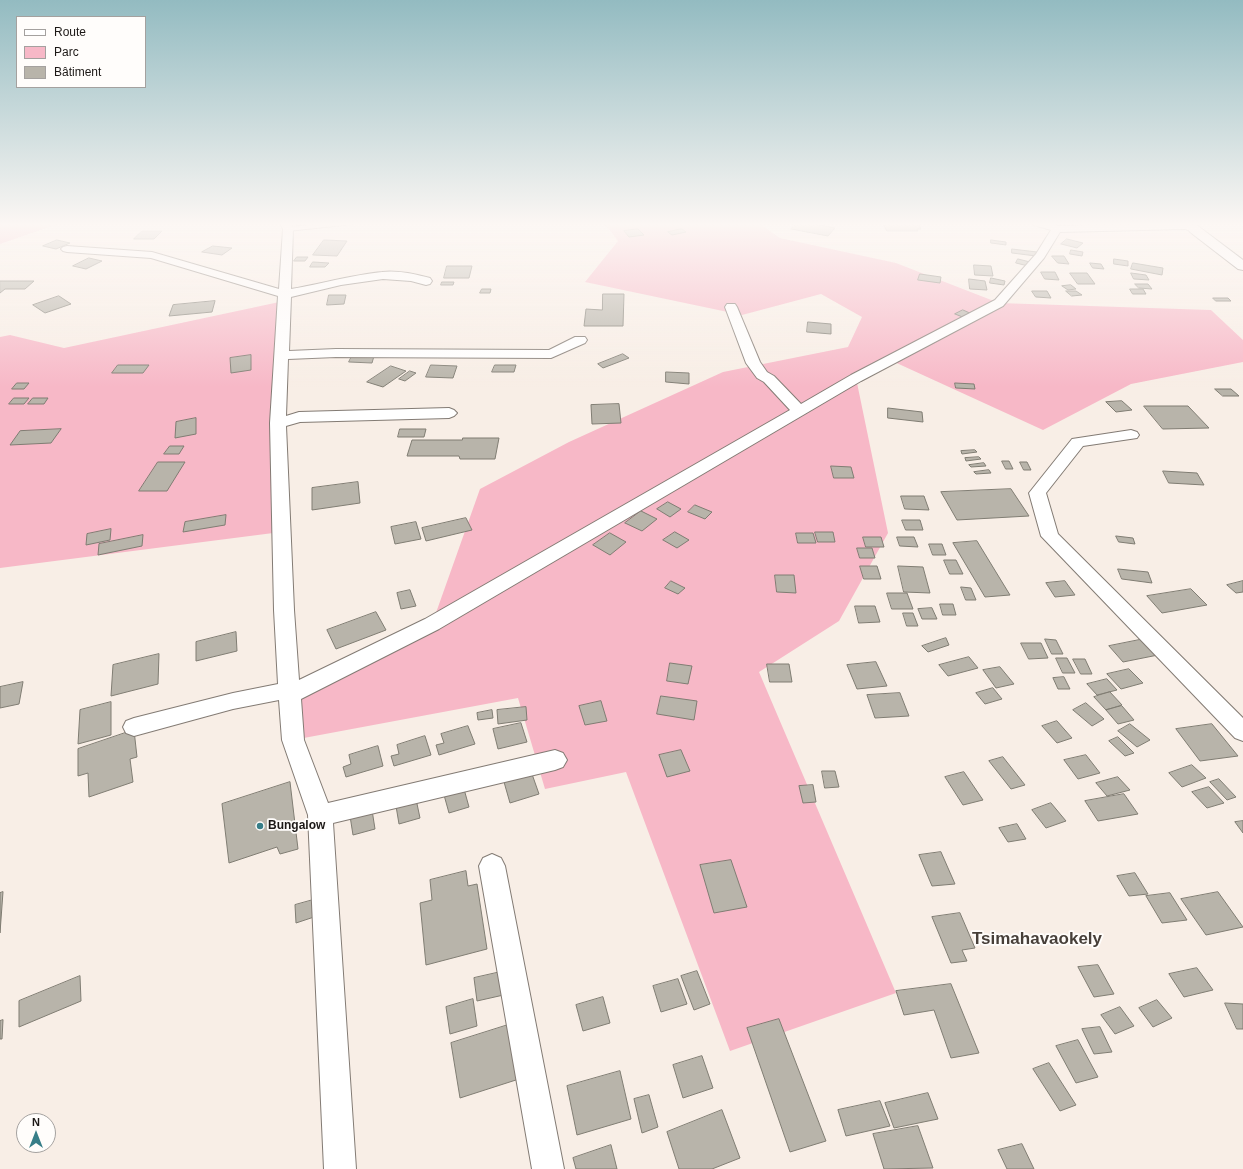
<!DOCTYPE html>
<html>
<head>
<meta charset="utf-8">
<style>
  body { margin:0 }
  #map { position:relative; width:1243px; height:1169px; overflow:hidden; background:#f8eee6; font-family:Arial,sans-serif }
  canvas { display:block }
  .legend { position:absolute; left:16px; top:16px; width:130px; height:72px; box-sizing:border-box; background:#fffdfb; border:1px solid #a4a19f; margin:0; padding:5px 7px; list-style:none; font-size:12px; color:#1c1816 }
  .legend li { display:flex; align-items:center; gap:8px; height:20px }
  .legend b { width:20px; border:1px solid #a4a19f }
  .north { position:absolute; left:16px; top:1113px; width:40px; height:40px; box-sizing:border-box; background:#fffdfb; border:1px solid #a4a19f; border-radius:50%; rotate:0deg; font-size:11px; font-weight:700; line-height:16px; text-align:center; color:#1c1816 }
  .north::after { content:''; display:block; margin:auto; width:14px; height:18px; background:#377e88; clip-path:polygon(50% 0,100% 100%,50% 72%,0 100%) }
</style>
</head>
<body>
<div id="map">
<canvas width="1243" height="1169"></canvas>
<ul class="legend">
<li><b style="height:5px;background:#fff"></b>Route</li>
<li><b style="height:11px;background:#f7b8c7"></b>Parc</li>
<li><b style="height:11px;background:#b8b4aa"></b>Bâtiment</li>
</ul>
<div class="north">N</div>
</div>
<script>
const g = document.querySelector('canvas').getContext('2d');
g.lineJoin = 'round';
function fill(path, color) { g.fillStyle = color; g.fill(path, 'evenodd'); }
function stroke(path, color, width, dash) { g.strokeStyle = color; g.lineWidth = width; g.lineCap = dash ? 'butt' : 'round'; g.setLineDash(dash || []); g.stroke(path); }
function drawText(font, color, halo, rows, align = 'center') {
  g.font = font + ' Arial,sans-serif'; g.lineWidth = 3.5; g.setLineDash([]); g.textBaseline = 'middle'; g.strokeStyle = halo; g.fillStyle = color; for (const [text, x, y, turn = 0] of rows) {
    g.save(); g.translate(x, y); g.rotate((+turn || 0) * Math.PI / 180); g.textAlign = isNaN(turn) ? turn : align; if (halo) g.strokeText(text, 0, 0); g.fillText(text, 0, 0); g.restore();
  }
}
fill(new Path2D(`
  M 0,223 L 61,223 L 0,244 Z
  M 604,223 L 759,223 L 780,238 L 896,263 L 999,303 L 1211,310 L 1243,340 L 1243,362 L 1131,384 L 1043,430 L 890,360 L 856,378 L 888,533 L 839,621 L 759,672 L 896,993 L 730,1051 L 626,772 L 545,789 L 518,698 L 293,740 L 291,694 L 432,624 L 480,489 L 569,442 L 723,372 L 848,347 L 862,317 L 821,294 L 742,315 L 585,282 L 618,241 Z
  M 284,301 L 281,532 L 0,568 L 0,337 L 10,335 L 64,348 Z`), '#f7b8c7');
const building = new Path2D(`
  M 797,223 L 811,223 L 835,228 L 828,236 L 791,229 Z
  M 875,223 L 918,223 L 921,229 L 917,229 L 918,231 L 887,231 L 883,224 Z
  M 638,229 L 644,235 L 629,237 L 624,231 Z
  M 682,229 L 686,232 L 672,235 L 668,232 Z
  M 142,231 L 162,231 L 154,239 L 134,239 Z
  M 1067,239 L 1083,243 L 1077,248 L 1061,244 Z
  M 57,240 L 70,243 L 56,249 L 43,246 Z
  M 324,240 L 347,241 L 337,256 L 313,255 Z
  M 991,240 L 1006,242 L 1006,245 L 991,243 Z
  M 213,246 L 232,248 L 222,255 L 202,252 Z
  M 1012,249 L 1037,252 L 1036,256 L 1012,253 Z
  M 1071,250 L 1083,252 L 1082,256 L 1070,254 Z
  M 1052,256 L 1064,256 L 1069,264 L 1058,263 Z
  M 297,257 L 308,257 L 305,261 L 294,261 Z
  M 89,258 L 102,261 L 86,269 L 73,266 Z
  M 1018,259 L 1030,262 L 1028,266 L 1016,263 Z
  M 1114,259 L 1128,261 L 1128,266 L 1114,264 Z
  M 313,262 L 329,263 L 325,267 L 310,267 Z
  M 1090,263 L 1101,264 L 1104,269 L 1093,268 Z
  M 1133,263 L 1163,268 L 1162,275 L 1131,269 Z
  M 974,265 L 991,266 L 993,276 L 975,275 Z
  M 447,266 L 472,266 L 469,278 L 444,278 Z
  M 1041,272 L 1055,272 L 1059,280 L 1045,279 Z
  M 1070,273 L 1087,273 L 1095,284 L 1078,284 Z
  M 1131,273 L 1146,275 L 1149,280 L 1134,279 Z
  M 920,274 L 941,277 L 940,283 L 918,280 Z
  M 991,278 L 1005,281 L 1004,285 L 990,283 Z
  M 969,279 L 985,281 L 987,290 L 970,289 Z
  M 0,281 L 34,281 L 25,289 L 5,289 L 0,293 Z
  M 442,282 L 454,282 L 453,285 L 441,285 Z
  M 1135,284 L 1148,284 L 1152,289 L 1139,288 Z
  M 1071,285 L 1076,289 L 1068,290 L 1062,286 Z
  M 482,289 L 491,289 L 490,293 L 480,293 Z
  M 1130,289 L 1143,289 L 1146,294 L 1133,294 Z
  M 1032,291 L 1047,291 L 1051,298 L 1036,297 Z
  M 1066,291 L 1076,291 L 1082,295 L 1072,296 Z
  M 603,294 L 624,294 L 623,326 L 584,326 L 586,309 L 602,310 Z
  M 329,295 L 346,295 L 344,304 L 327,305 Z
  M 59,296 L 71,304 L 45,313 L 33,305 Z
  M 1213,298 L 1228,298 L 1231,301 L 1216,301 Z
  M 215,301 L 212,312 L 169,316 L 173,305 Z
  M 963,310 L 972,314 L 965,318 L 955,314 Z
  M 808,322 L 831,324 L 831,334 L 807,332 Z
  M 623,354 L 629,358 L 603,368 L 598,364 Z
  M 251,355 L 251,370 L 231,373 L 230,358 Z
  M 352,356 L 374,356 L 372,363 L 349,362 Z
  M 118,365 L 149,365 L 143,373 L 112,373 Z
  M 431,365 L 457,366 L 453,378 L 426,377 Z
  M 495,365 L 516,365 L 514,372 L 492,372 Z
  M 391,366 L 406,371 L 383,387 L 367,382 Z
  M 410,371 L 416,373 L 405,381 L 399,379 Z
  M 666,372 L 689,373 L 689,384 L 666,382 Z
  M 17,383 L 29,383 L 24,389 L 12,389 Z
  M 955,383 L 974,384 L 975,389 L 956,388 Z
  M 1215,389 L 1231,389 L 1239,396 L 1223,396 Z
  M 14,398 L 29,398 L 24,404 L 9,404 Z
  M 33,398 L 48,398 L 44,404 L 28,404 Z
  M 1122,401 L 1132,410 L 1116,412 L 1106,402 Z
  M 619,404 L 621,423 L 592,424 L 591,405 Z
  M 1144,406 L 1188,406 L 1209,428 L 1163,429 Z
  M 888,408 L 922,412 L 923,422 L 888,418 Z
  M 196,418 L 196,434 L 175,438 L 176,422 Z
  M 61,429 L 51,443 L 10,445 L 20,431 Z
  M 400,429 L 426,429 L 424,437 L 398,437 Z
  M 463,438 L 499,438 L 495,459 L 460,459 L 459,456 L 407,456 L 412,440 L 462,440 Z
  M 170,446 L 184,446 L 179,454 L 164,454 Z
  M 975,450 L 977,452 L 962,454 L 961,451 Z
  M 979,457 L 981,459 L 966,461 L 965,458 Z
  M 1002,461 L 1009,461 L 1013,469 L 1006,469 Z
  M 158,462 L 185,462 L 167,491 L 139,491 Z
  M 1020,462 L 1027,462 L 1031,470 L 1024,470 Z
  M 984,463 L 986,466 L 971,467 L 969,465 Z
  M 831,466 L 851,467 L 854,478 L 834,478 Z
  M 989,470 L 991,473 L 976,474 L 974,472 Z
  M 1163,471 L 1197,473 L 1204,485 L 1169,483 Z
  M 358,482 L 360,503 L 312,510 L 312,488 Z
  M 1011,489 L 1029,516 L 957,520 L 941,492 Z
  M 901,496 L 924,496 L 929,510 L 905,509 Z
  M 668,502 L 681,509 L 670,517 L 657,509 Z
  M 695,505 L 712,512 L 705,519 L 688,512 Z
  M 641,511 L 657,519 L 642,531 L 625,523 Z
  M 226,515 L 225,525 L 183,532 L 185,522 Z
  M 466,518 L 472,530 L 426,541 L 422,528 Z
  M 902,520 L 920,520 L 923,530 L 906,530 Z
  M 416,522 L 421,539 L 395,544 L 391,527 Z
  M 111,529 L 110,540 L 86,545 L 87,534 Z
  M 675,532 L 689,540 L 677,548 L 663,540 Z
  M 815,532 L 833,532 L 835,542 L 818,542 Z
  M 610,533 L 626,542 L 610,555 L 593,545 Z
  M 796,533 L 813,533 L 816,543 L 798,543 Z
  M 143,535 L 142,546 L 98,555 L 99,544 Z
  M 1116,536 L 1133,538 L 1135,544 L 1119,542 Z
  M 863,537 L 881,537 L 884,547 L 866,547 Z
  M 897,537 L 914,537 L 918,547 L 900,546 Z
  M 977,541 L 1010,595 L 985,597 L 953,543 Z
  M 929,544 L 942,544 L 946,555 L 933,555 Z
  M 857,548 L 872,548 L 875,558 L 860,558 Z
  M 944,560 L 956,560 L 963,574 L 950,574 Z
  M 860,566 L 877,566 L 881,579 L 864,579 Z
  M 898,566 L 923,567 L 930,593 L 904,592 Z
  M 1118,569 L 1148,572 L 1152,583 L 1122,579 Z
  M 775,575 L 794,575 L 796,593 L 777,592 Z
  M 671,581 L 685,588 L 678,594 L 665,588 Z
  M 1065,581 L 1075,595 L 1055,597 L 1046,583 Z
  M 1243,581 L 1243,592 L 1236,593 L 1227,585 Z
  M 961,587 L 971,588 L 976,600 L 966,600 Z
  M 1191,589 L 1207,605 L 1162,613 L 1147,596 Z
  M 410,590 L 416,606 L 401,609 L 397,593 Z
  M 887,593 L 907,593 L 913,609 L 892,609 Z
  M 940,604 L 953,604 L 956,615 L 943,615 Z
  M 855,606 L 875,606 L 880,622 L 859,623 Z
  M 932,608 L 937,619 L 922,619 L 918,609 Z
  M 376,612 L 386,630 L 336,649 L 327,630 Z
  M 903,613 L 913,613 L 918,626 L 907,626 Z
  M 236,632 L 237,651 L 196,661 L 196,642 Z
  M 946,638 L 949,645 L 928,652 L 922,646 Z
  M 1045,639 L 1056,640 L 1063,654 L 1052,654 Z
  M 1144,639 L 1158,655 L 1123,662 L 1109,646 Z
  M 1021,643 L 1041,643 L 1048,658 L 1029,659 Z
  M 159,654 L 158,684 L 111,696 L 113,665 Z
  M 969,657 L 978,668 L 948,676 L 939,665 Z
  M 1056,658 L 1067,658 L 1075,673 L 1063,673 Z
  M 1073,659 L 1085,659 L 1092,674 L 1081,674 Z
  M 876,662 L 887,686 L 857,689 L 847,665 Z
  M 670,663 L 692,666 L 688,684 L 667,681 Z
  M 767,664 L 789,664 L 792,682 L 770,682 Z
  M 1000,667 L 1014,684 L 996,688 L 983,670 Z
  M 1129,669 L 1143,683 L 1121,689 L 1107,674 Z
  M 1064,677 L 1070,689 L 1058,689 L 1053,678 Z
  M 1107,679 L 1117,690 L 1097,695 L 1087,684 Z
  M 23,682 L 19,704 L 0,708 L 0,687 Z
  M 993,688 L 1002,699 L 985,704 L 976,693 Z
  M 1110,692 L 1122,705 L 1106,710 L 1094,697 Z
  M 900,693 L 909,716 L 875,718 L 867,695 Z
  M 661,696 L 697,701 L 694,720 L 657,714 Z
  M 601,701 L 607,721 L 585,725 L 579,706 Z
  M 111,702 L 111,735 L 78,744 L 80,710 Z
  M 1086,703 L 1104,719 L 1092,726 L 1073,710 Z
  M 1122,706 L 1134,720 L 1118,724 L 1106,710 Z
  M 526,707 L 527,720 L 498,724 L 497,710 Z
  M 492,710 L 493,718 L 478,720 L 477,713 Z
  M 1057,721 L 1072,738 L 1057,743 L 1042,726 Z
  M 521,723 L 527,742 L 498,749 L 493,729 Z
  M 1130,724 L 1150,740 L 1137,747 L 1118,731 Z
  M 1212,724 L 1238,756 L 1200,761 L 1176,729 Z
  M 468,726 L 475,744 L 439,755 L 436,745 L 444,743 L 441,734 Z
  M 134,730 L 137,757 L 130,759 L 133,782 L 89,797 L 88,773 L 78,776 L 78,749 Z
  M 425,736 L 431,755 L 394,766 L 391,756 L 399,754 L 397,745 Z
  M 1118,737 L 1134,753 L 1125,756 L 1109,741 Z
  M 378,746 L 383,766 L 346,777 L 343,767 L 351,764 L 349,755 Z
  M 681,750 L 690,771 L 667,777 L 659,755 Z
  M 1086,755 L 1100,773 L 1078,779 L 1064,760 Z
  M 1003,757 L 1025,785 L 1011,789 L 989,761 Z
  M 1192,765 L 1206,778 L 1182,787 L 1169,773 Z
  M 822,771 L 835,771 L 839,787 L 825,788 Z
  M 964,772 L 983,800 L 963,805 L 945,777 Z
  M 532,774 L 539,794 L 510,803 L 504,782 Z
  M 1118,777 L 1130,790 L 1107,796 L 1096,783 Z
  M 1219,779 L 1236,797 L 1227,800 L 1210,782 Z
  M 290,782 L 298,849 L 280,854 L 277,847 L 229,863 L 222,804 Z
  M 813,785 L 816,802 L 803,803 L 799,786 Z
  M 1209,787 L 1224,803 L 1207,808 L 1192,792 Z
  M 464,789 L 469,807 L 449,813 L 444,795 Z
  M 1124,794 L 1138,814 L 1098,821 L 1085,801 Z
  M 416,799 L 420,818 L 399,824 L 396,806 Z
  M 1051,803 L 1066,821 L 1046,828 L 1032,810 Z
  M 372,810 L 375,829 L 353,835 L 350,816 Z
  M 1243,821 L 1243,833 L 1235,822 Z
  M 1017,824 L 1026,839 L 1008,842 L 999,828 Z
  M 941,852 L 955,884 L 932,886 L 919,855 Z
  M 731,860 L 747,907 L 714,913 L 700,865 Z
  M 466,871 L 468,886 L 477,884 L 487,949 L 426,965 L 420,903 L 432,900 L 430,880 Z
  M 1135,873 L 1148,894 L 1129,896 L 1117,876 Z
  M 3,892 L 0,933 L 0,893 Z
  M 1218,892 L 1243,927 L 1206,935 L 1181,899 Z
  M 1170,893 L 1187,920 L 1162,923 L 1146,896 Z
  M 313,900 L 314,917 L 296,923 L 295,905 Z
  M 960,913 L 975,948 L 962,950 L 967,961 L 951,963 L 932,917 Z
  M 1098,965 L 1114,994 L 1094,997 L 1078,967 Z
  M 1197,968 L 1213,990 L 1184,997 L 1169,974 Z
  M 505,971 L 508,994 L 477,1001 L 474,978 Z
  M 697,971 L 710,1004 L 694,1010 L 681,976 Z
  M 80,976 L 81,1001 L 19,1027 L 19,1001 Z
  M 678,979 L 687,1004 L 661,1012 L 653,986 Z
  M 951,984 L 979,1053 L 951,1058 L 934,1010 L 904,1015 L 896,991 Z
  M 603,997 L 610,1023 L 583,1031 L 576,1005 Z
  M 473,999 L 477,1026 L 450,1034 L 446,1007 Z
  M 1157,1000 L 1172,1018 L 1153,1027 L 1139,1008 Z
  M 1225,1003 L 1243,1004 L 1243,1029 L 1237,1029 Z
  M 1120,1007 L 1134,1026 L 1115,1034 L 1101,1015 Z
  M 779,1019 L 826,1141 L 790,1152 L 747,1028 Z
  M 3,1020 L 2,1039 L 0,1039 L 0,1021 Z
  M 508,1025 L 519,1079 L 460,1098 L 451,1043 Z
  M 1100,1027 L 1112,1052 L 1094,1054 L 1082,1029 Z
  M 1078,1040 L 1098,1077 L 1076,1083 L 1056,1046 Z
  M 702,1056 L 713,1088 L 683,1098 L 673,1065 Z
  M 1049,1063 L 1076,1105 L 1060,1111 L 1033,1069 Z
  M 620,1071 L 631,1119 L 577,1135 L 567,1086 Z
  M 928,1093 L 938,1119 L 894,1128 L 885,1103 Z
  M 649,1095 L 658,1127 L 642,1133 L 634,1099 Z
  M 880,1101 L 890,1126 L 846,1136 L 838,1110 Z
  M 722,1110 L 740,1158 L 712,1169 L 679,1169 L 667,1132 Z
  M 918,1126 L 933,1168 L 884,1169 L 873,1134 Z
  M 1022,1144 L 1034,1169 L 1007,1169 L 998,1150 Z
  M 611,1145 L 617,1169 L 576,1169 L 573,1158 Z`);
fill(building, '#b8b4aa');
stroke(building, '#807d73', 1);
const service = new Path2D(`
  M 336,223 L 362,223 L 288,231 L 285,229 L 288,227 Z`);
const minor = new Path2D(`
  M 280,223 L 291,223 L 293,229 L 291,289 C 321,284 351,275 382,272 C 398,270 415,274 430,278 L 432,281 L 430,284 L 426,285 L 411,281 L 383,279 L 341,285 L 291,297 L 289,351 L 336,349 L 549,350 L 575,337 L 585,337 L 587,340 L 585,343 L 551,358 L 336,357 L 288,359 L 286,416 L 299,412 L 449,408 L 454,410 L 457,413 L 454,416 L 449,418 L 300,422 L 286,426 L 294,610 L 299,680 L 425,619 L 790,410 L 764,382 L 757,378 L 746,363 L 725,307 L 727,304 L 735,304 L 737,307 L 760,362 L 767,372 L 774,376 L 801,404 L 851,375 L 995,300 L 1036,254 L 1051,230 L 1034,225 L 1033,223 L 1050,223 L 1058,226 L 1189,223 L 1198,227 L 1199,229 L 1194,232 L 1185,229 L 1060,232 L 1044,258 L 1003,306 L 861,381 L 439,629 L 301,699 L 304,740 L 328,803 L 555,750 L 563,753 L 567,760 L 563,767 L 555,770 L 333,823 L 356,1169 L 324,1169 L 308,815 L 282,740 L 279,700 L 233,709 L 134,736 L 126,733 L 123,727 L 126,721 L 134,718 L 233,693 L 278,684 L 274,610 L 270,423 L 278,296 L 151,258 L 67,252 L 63,251 L 61,249 L 63,247 L 67,246 L 152,252 L 279,289 L 283,229 Z
  M 1131,430 L 1137,432 L 1139,435 L 1137,438 L 1083,446 L 1046,493 L 1058,534 L 1243,718 L 1243,741 L 1235,738 L 1041,536 L 1029,493 L 1072,439 Z
  M 492,854 L 501,858 L 505,866 L 564,1169 L 532,1169 L 479,866 L 483,858 Z`);
const tertiary = new Path2D(`
  M 1194,225 L 1198,226 L 1243,260 L 1243,270 L 1238,269 L 1190,232 L 1188,229 L 1190,226 Z`);
stroke(service, '#837b74', 2);
stroke(minor, '#837b74', 2);
stroke(tertiary, '#837b74', 2);
fill(service, '#fff');
fill(minor, '#fff');
fill(tertiary, '#fff');
const sky = g.createLinearGradient(0, 0, 0, 387);
sky.addColorStop(0, '#93bbc1');
sky.addColorStop(0.58, '#fcf7f4');
sky.addColorStop(1, '#fcf7f400');
g.fillStyle = sky;
g.fillRect(0, 0, 1243, 387);
for (const [x, y, r, color] of [
  [260,826,4,"#377e88"]
]) { const dot = new Path2D(); dot.arc(x, y, r, 0, 2 * Math.PI); g.fillStyle = color; g.fill(dot); stroke(dot, '#fffdfb', 1.5); }
drawText('bold 12px', '#1c1816', '#fffdfb', [
  ["Bungalow",268,826]
], 'left');
drawText('bold 17px', '#473f39', '#fffdfb', [
  ["Tsimahavaokely",1037,939]
]);
</script>
</body>
</html>
